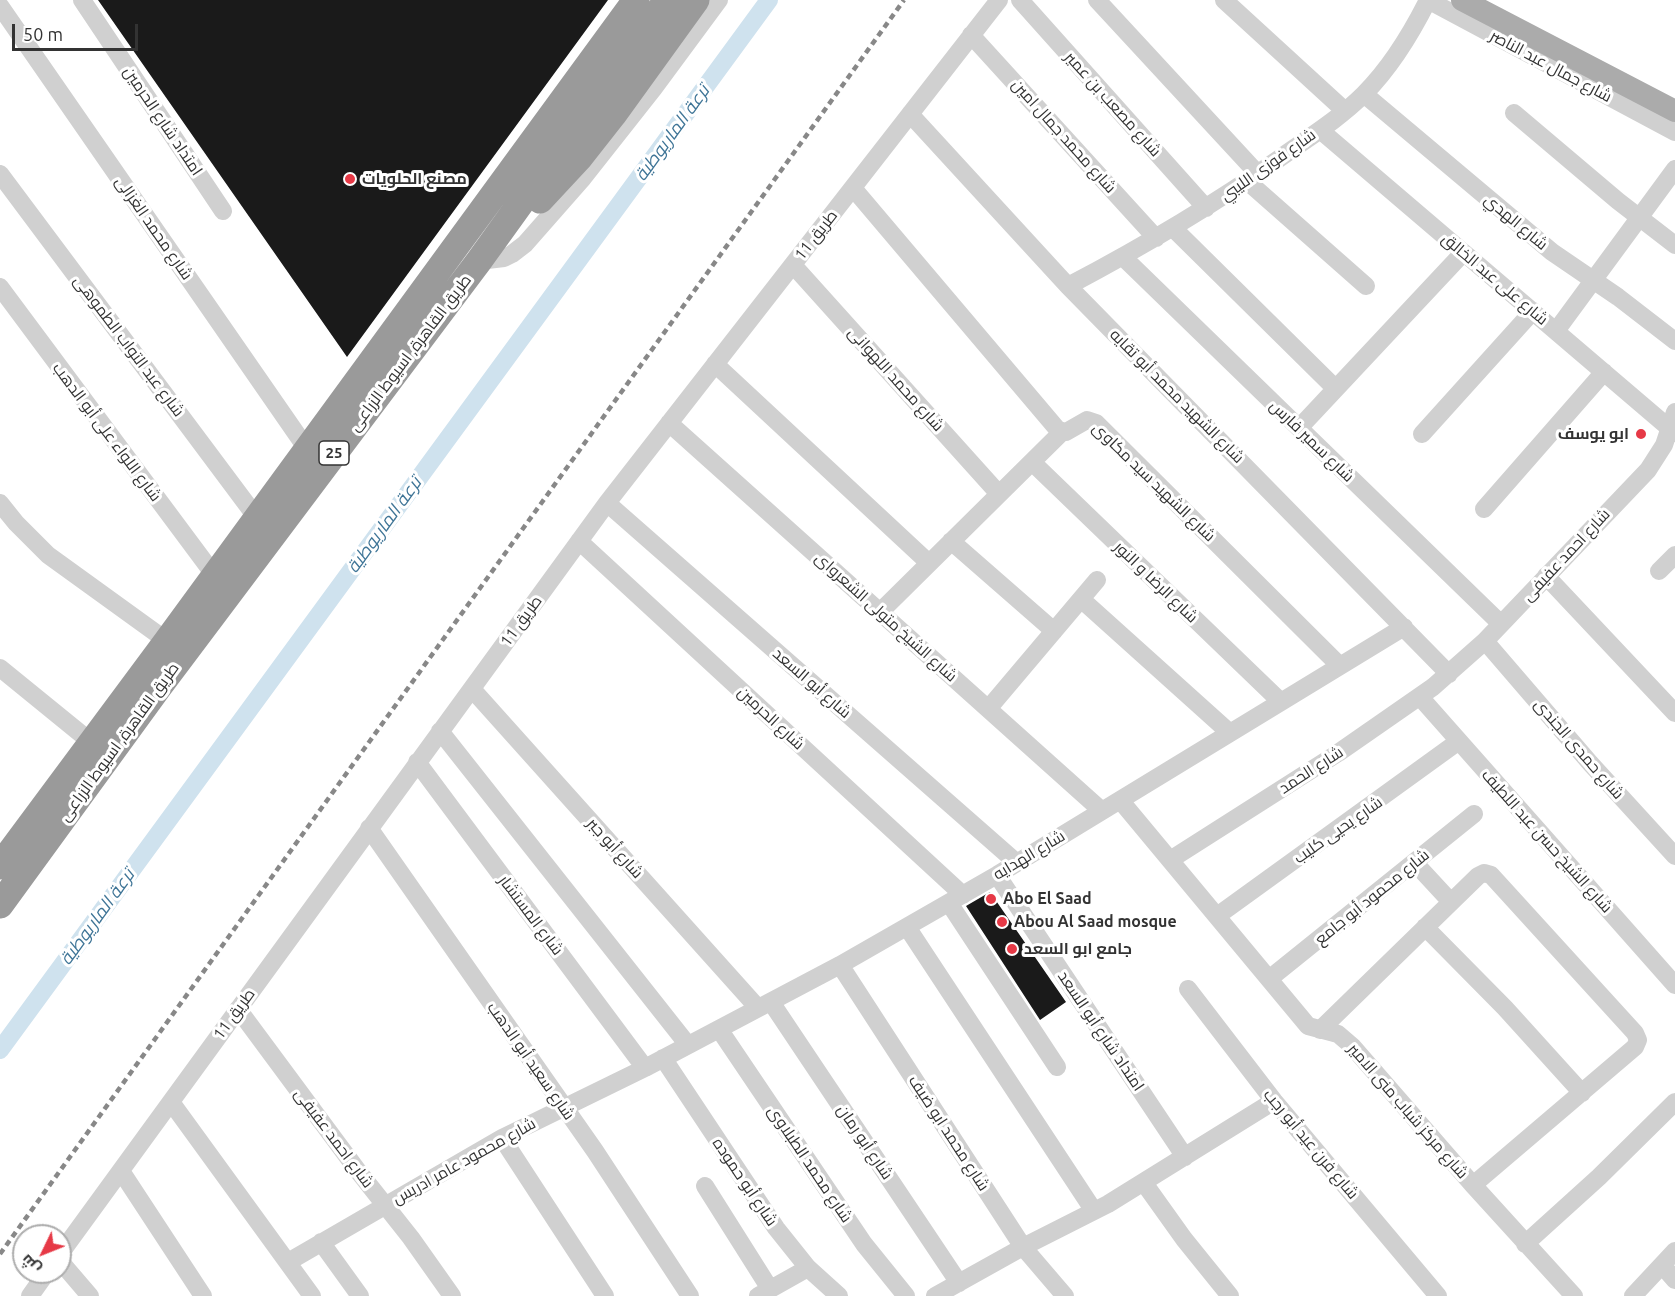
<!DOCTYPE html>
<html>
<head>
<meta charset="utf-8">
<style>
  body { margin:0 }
  #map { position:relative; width:1675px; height:1296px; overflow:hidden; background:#fff; font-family:Ubuntu,Cairo,sans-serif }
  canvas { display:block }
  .north { position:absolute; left:12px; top:1224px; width:60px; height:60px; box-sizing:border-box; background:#fff; border:2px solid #adadad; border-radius:50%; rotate:227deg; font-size:16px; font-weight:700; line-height:24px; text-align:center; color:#333 }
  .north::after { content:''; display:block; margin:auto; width:21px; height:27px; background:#e63946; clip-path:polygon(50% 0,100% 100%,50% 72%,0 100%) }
  .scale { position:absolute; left:12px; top:24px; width:126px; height:27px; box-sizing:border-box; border:3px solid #333; border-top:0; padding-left:8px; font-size:18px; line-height:21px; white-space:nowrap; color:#333; -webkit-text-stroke:4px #fff; paint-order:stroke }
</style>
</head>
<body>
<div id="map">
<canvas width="1675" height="1296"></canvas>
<div class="north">ش</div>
<div class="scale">50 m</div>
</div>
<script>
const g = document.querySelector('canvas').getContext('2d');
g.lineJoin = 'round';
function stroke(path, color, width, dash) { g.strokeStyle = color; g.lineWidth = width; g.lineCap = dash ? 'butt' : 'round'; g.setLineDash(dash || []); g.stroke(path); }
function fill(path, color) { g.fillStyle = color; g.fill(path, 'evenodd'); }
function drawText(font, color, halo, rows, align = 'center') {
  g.font = font + ' Ubuntu,Cairo,sans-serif'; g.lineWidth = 6; g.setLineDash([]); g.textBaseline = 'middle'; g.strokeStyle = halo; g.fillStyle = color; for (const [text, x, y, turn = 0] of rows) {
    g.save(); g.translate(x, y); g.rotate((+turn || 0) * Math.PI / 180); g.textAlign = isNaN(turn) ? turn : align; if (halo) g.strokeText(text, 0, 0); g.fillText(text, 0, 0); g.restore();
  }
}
stroke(new Path2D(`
  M 0,1050 L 769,0`), '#cfe2ee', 18);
fill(new Path2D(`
  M 98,0 L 608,0 L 347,357 Z
  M 990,892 L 1066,1002 L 1040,1020 L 966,906 Z`), '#1a1a1a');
stroke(new Path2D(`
  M 82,0 L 223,211
  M 1020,0 L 1206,208
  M 1097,0 L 1258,174
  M 1224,0 L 1344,110
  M 1428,0 L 1675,132
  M 0,6 L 307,449
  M 971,35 L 1156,238
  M 1364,94 L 1552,252 L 1618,297 L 1675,341
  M 1514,113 L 1618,201 L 1675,245
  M 910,114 L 1068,286 L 1449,674
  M 1320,130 L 1675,433
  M 0,174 L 257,518
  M 1247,181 L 1366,286
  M 853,188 L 1058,430 L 1066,432 L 1087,420 L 1096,423 L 1340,666
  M 1173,228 L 1335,388
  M 1123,257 L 1501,624
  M 479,261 L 504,258 L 512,254 L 525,244 L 583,178 L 654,88 L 719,0
  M 793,265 L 999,494
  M 1068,286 C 1142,247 1212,206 1280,158 C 1308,138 1339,119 1364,94 C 1391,67 1411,34 1428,0
  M 0,287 L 215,576
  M 1556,331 L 1675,169
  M 715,364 L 929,563
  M 669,423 L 1102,811
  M 1299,428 L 1463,253
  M 1422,434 L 1533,311
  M 1032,462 L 1281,702
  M 0,503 L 16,523 L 48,555 L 167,641
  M 607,503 L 1017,863
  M 1484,509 L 1604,372
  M 579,541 L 963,895
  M 951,541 L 1054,631
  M 1659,571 L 1675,555
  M 1546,576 L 1675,713
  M 1081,599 L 1230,733
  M 880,612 L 1062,432
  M 1485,641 L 1590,763 L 1675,856
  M 0,668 L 91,742
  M 472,689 L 758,1008
  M 1420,697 L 1675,985
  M 988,709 L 1097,580
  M 440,731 L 688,1045
  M 417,762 L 645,1068
  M 1120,800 L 1308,1026 L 1338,1034 L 1352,1046 L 1473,1185 L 1574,1296
  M 369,828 L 595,1151 L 690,1296
  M 1170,860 L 1338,753 L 1433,687 L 1485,641 L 1648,470 L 1664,445 L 1675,412
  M 1414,862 L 1451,902
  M 997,875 L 1185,1157
  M 949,903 L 1057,1067
  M 1217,916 L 1459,741
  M 907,927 L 1094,1211
  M 1425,927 L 1505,1008 L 1582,1093
  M 840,965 L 1023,1247 L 1065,1296
  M 1269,979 L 1474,814
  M 1188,989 L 1274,1101 L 1438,1296
  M 771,1002 L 959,1283
  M 238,1009 L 358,1171 L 411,1238 L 452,1296
  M 719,1029 L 864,1244 L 906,1296
  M 1320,1030 L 1478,876 L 1484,873 L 1491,875 L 1635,1033 L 1638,1040 L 1635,1047 L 1473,1185
  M 663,1058 L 776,1228 L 808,1268 L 839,1296
  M 171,1102 L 312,1296
  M 502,1138 L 605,1296
  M 121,1171 L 203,1296
  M 1144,1183 L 1184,1239 L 1230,1296
  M 705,1186 L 770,1289
  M 321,1242 L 360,1296
  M 1525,1244 L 1599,1177 L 1675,1102
  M 60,1254 L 607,503 L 999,0
  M 60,1261 L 90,1296
  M 288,1262 L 502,1138 L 645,1068 L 840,965 L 997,875 L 1404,627
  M 1662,1265 L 1675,1280
  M 30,1296 L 47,1272
  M 758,1296 L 808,1268
  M 935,1296 L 1023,1247 L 1108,1204 L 1274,1101
  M 1633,1296 L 1675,1251`), '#d0d0d0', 18);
stroke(new Path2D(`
  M 1462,0 L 1675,111`), '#ababab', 22);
stroke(new Path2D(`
  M 540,200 L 580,157 L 613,115 L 696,0
  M 0,866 L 167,641 L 636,0
  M 0,905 L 158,688 L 479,261 L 667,0`), '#9a9a9a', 27);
stroke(new Path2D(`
  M 0,1254 L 904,0`), '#888', 4.5, [6, 4.5]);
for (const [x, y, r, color] of [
  [350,179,6,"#e63946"],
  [1641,434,6,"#e63946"],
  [991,899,6,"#e63946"],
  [1002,922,6,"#e63946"],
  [1012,949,6,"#e63946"]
]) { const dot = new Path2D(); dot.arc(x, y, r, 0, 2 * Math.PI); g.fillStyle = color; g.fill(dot); stroke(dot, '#fff', 2); }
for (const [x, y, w] of [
  [334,453,30]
]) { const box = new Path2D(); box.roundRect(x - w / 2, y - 12, w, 24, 4.5); g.fillStyle = '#fff'; g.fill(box); stroke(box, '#333', 1.5); }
drawText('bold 15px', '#333', null, [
  ["25",334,453]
]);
drawText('16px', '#333', '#fff', [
  ["شارع جمال عبد الناصر",1551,66,28],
  ["شارع مصعب بن عمير",1113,104,48],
  ["امتداد شارع الحرمين",163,121,56],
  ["شارع محمد جمال امين",1064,136,48],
  ["شارع فوزى الليبي",1268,165,-35],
  ["شارع الهدي",1516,222,40],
  ["شارع محمد الغزالى",154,228,55],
  ["طريق 11",816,235,-52],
  ["شارع على عبد الخالق",1495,279,40],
  ["شارع عبد التواب الطموهى",129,346,53],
  ["طريق القاهرة, اسيوط الزراعى",410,353,-53],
  ["شارع محمد اللهوانى",896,379,48],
  ["شارع الشهيد محمد أبو تقايه",1177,396,45],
  ["شارع اللواء على أبو الدهب",107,432,53],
  ["شارع سمير فارس",1312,441,44],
  ["شارع الشهيد سيد مكاوى",1154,482,44],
  ["شارع احمد عفيفى",1566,555,-47],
  ["شارع الرضا و النور",1156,582,44],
  ["شارع الشيخ متولى الشعرواى",886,617,42],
  ["طريق 11",521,621,-54],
  ["شارع أبو السعد",812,683,41],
  ["شارع الحرمين",771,718,43],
  ["طريق القاهرة, اسيوط الزراعى",119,742,-54],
  ["شارع حمدى الجندى",1579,749,49],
  ["شارع الحمد",1311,770,-33],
  ["شارع يحيى كليب",1338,830,-35],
  ["شارع الشيخ حسن عبد اللطيف",1547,841,48],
  ["شارع أبو جبر",615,848,48],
  ["شارع الهدايه",1029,855,-31],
  ["شارع محمود أبو جامع",1372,897,-39],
  ["شارع المستشار",531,915,53],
  ["طريق 11",234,1014,-54],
  ["امتداد شارع أبو السعد",1101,1031,56],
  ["شارع سعيد أبو الدهب",531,1061,55],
  ["شارع مركز شباب منى الامير",1408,1111,49],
  ["شارع محمد ابو ضيف",949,1133,57],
  ["شارع احمد عفيفى",334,1138,53],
  ["شارع أبو رمان",865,1142,56],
  ["شارع فرن عيد أبو رجب",1311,1144,50],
  ["شارع محمود عامر ادريس",464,1161,-29],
  ["شارع محمد الطبلاوى",810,1164,56],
  ["شارع أبو حموده",745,1182,56]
]);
drawText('bold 16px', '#333', '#fff', [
  ["مصنع الحلويات",362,179],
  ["ابو يوسف",1629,434,"right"],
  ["Abo El Saad",1003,899],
  ["Abou Al Saad mosque",1014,922],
  ["جامع ابو السعد",1024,949]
], 'left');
drawText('italic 18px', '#3f7597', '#fff', [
  ["ترعة الماريوطية",672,133,-54],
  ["ترعة الماريوطية",384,525,-54],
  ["ترعة الماريوطية",97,917,-54]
]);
</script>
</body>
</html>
